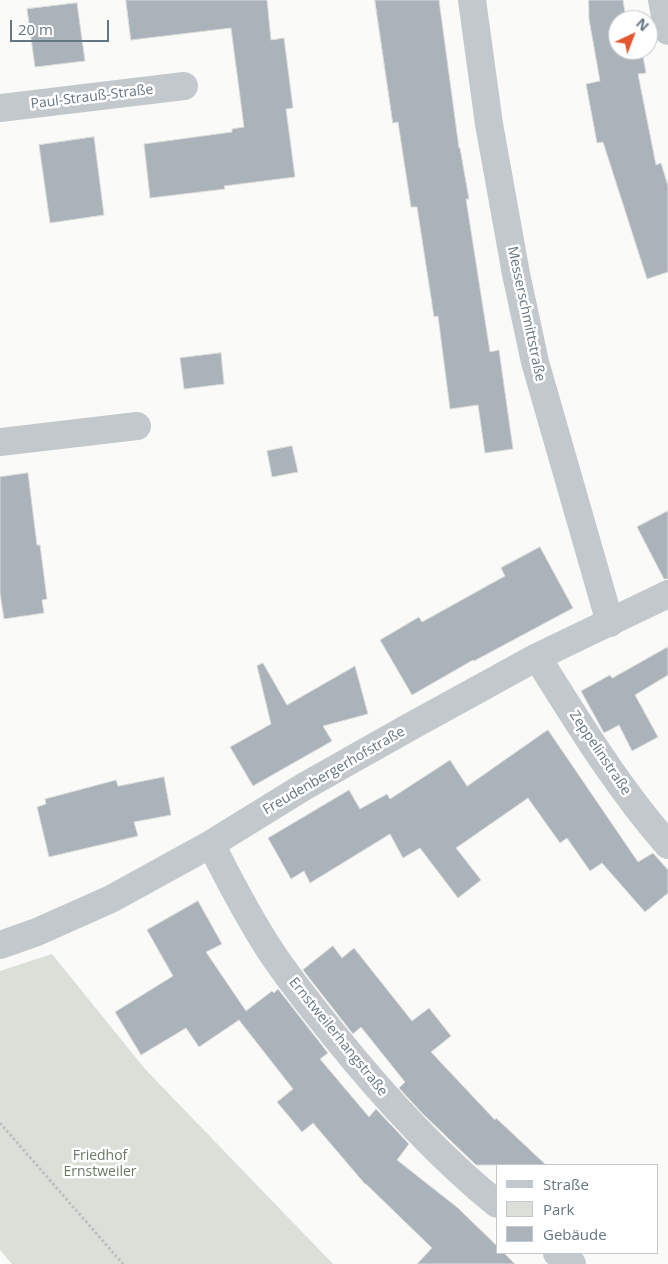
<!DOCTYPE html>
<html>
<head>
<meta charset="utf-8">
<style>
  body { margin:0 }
  #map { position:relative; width:668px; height:1264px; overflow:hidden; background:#fafaf8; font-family:"Open Sans",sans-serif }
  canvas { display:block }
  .legend { position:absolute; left:496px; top:1164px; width:162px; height:90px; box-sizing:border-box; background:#fff; border:1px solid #c1c8cd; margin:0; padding:6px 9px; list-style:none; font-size:15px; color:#657683 }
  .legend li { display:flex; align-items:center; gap:10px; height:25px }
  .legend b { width:25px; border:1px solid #c1c8cd }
  .north { position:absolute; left:608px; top:10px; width:50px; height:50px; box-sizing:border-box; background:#fff; border:1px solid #c1c8cd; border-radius:50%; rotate:43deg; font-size:14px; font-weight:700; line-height:20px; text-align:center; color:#657683 }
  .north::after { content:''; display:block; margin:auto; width:18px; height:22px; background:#e4572e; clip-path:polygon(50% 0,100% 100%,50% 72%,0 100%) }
  .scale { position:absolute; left:10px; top:20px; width:99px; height:22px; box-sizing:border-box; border:2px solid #657683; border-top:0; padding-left:6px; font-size:15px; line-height:18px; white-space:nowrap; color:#657683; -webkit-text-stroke:4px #fff; paint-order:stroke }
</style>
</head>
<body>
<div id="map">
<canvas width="668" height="1264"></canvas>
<ul class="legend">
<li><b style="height:6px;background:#c3c8cc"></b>Straße</li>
<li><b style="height:14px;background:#dadfd7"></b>Park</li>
<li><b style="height:14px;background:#aab3b9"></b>Gebäude</li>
</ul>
<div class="north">N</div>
<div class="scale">20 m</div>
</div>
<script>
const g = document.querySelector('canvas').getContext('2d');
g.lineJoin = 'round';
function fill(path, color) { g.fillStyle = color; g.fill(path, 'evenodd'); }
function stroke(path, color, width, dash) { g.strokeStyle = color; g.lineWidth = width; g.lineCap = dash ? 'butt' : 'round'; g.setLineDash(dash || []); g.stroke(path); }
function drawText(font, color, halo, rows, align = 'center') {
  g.font = font + ' "Open Sans",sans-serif'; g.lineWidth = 5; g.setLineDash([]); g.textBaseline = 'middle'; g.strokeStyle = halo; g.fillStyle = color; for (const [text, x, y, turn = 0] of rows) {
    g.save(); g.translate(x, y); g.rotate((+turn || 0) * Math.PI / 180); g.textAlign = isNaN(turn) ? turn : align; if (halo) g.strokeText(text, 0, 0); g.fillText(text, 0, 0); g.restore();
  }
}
fill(new Path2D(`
  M 52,954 L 145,1069 L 333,1264 L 12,1264 L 0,1250 L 0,971 Z`), '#dadfd7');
const building = new Path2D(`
  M 126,0 L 267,0 L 271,40 L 284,38 L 293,108 L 286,109 L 295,177 L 224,186 L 225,189 L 150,198 L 144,144 L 232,132 L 232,129 L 244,127 L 231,28 L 131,40 Z
  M 375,0 L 439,0 L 459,148 L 460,148 L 469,199 L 466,199 L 490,352 L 499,350 L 513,449 L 485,453 L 478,405 L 450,409 L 438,316 L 434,317 L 417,207 L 411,207 L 398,122 L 393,123 Z
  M 589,0 L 623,0 L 625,13 L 635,11 L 636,20 L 618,20 L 618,50 L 642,50 L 646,73 L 638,74 L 656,165 L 661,163 L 668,186 L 668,272 L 647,279 L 603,142 L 597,143 L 586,84 L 600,81 L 589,19 Z
  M 77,3 L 85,61 L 35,67 L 27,9 Z
  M 94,137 L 104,215 L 50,223 L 39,145 Z
  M 221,353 L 224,384 L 184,389 L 180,358 Z
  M 292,446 L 298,472 L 272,477 L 267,451 Z
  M 28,473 L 37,545 L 40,545 L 47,599 L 42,600 L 44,613 L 4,619 L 0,593 L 0,477 Z
  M 668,511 L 668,579 L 664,579 L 637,527 Z
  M 540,547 L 573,608 L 474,661 L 473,660 L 412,695 L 380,640 L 419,617 L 422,622 L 505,576 L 501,568 Z
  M 668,647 L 668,675 L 635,695 L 658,737 L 632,751 L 619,725 L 604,733 L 581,691 L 610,675 L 612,678 Z
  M 263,663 L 287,705 L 355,666 L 368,714 L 323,726 L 332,741 L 253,786 L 230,747 L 271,724 L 257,666 Z
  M 548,730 L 638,862 L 653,853 L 668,870 L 668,893 L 645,912 L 602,863 L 590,871 L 567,838 L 560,843 L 528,798 L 456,848 L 481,880 L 458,898 L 420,848 L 403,858 L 390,834 L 310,883 L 304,871 L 291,879 L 268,838 L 349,790 L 360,809 L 387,794 L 390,799 L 450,760 L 467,786 Z
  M 164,777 L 171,815 L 134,822 L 138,836 L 49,857 L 37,807 L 46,804 L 45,799 L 116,780 L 118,786 Z
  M 198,901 L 222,944 L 206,952 L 246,1011 L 272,991 L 274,993 L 278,989 L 328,1053 L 320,1059 L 369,1117 L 376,1109 L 409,1144 L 397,1160 L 458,1208 L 497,1246 L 497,1253 L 504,1253 L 515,1264 L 417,1264 L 432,1248 L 366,1184 L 365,1184 L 313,1123 L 302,1132 L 277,1102 L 293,1089 L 239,1020 L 199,1047 L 186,1028 L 141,1055 L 115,1012 L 173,976 L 147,930 Z
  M 333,946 L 342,958 L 354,948 L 412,1021 L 429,1008 L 451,1036 L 431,1052 L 495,1120 L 496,1118 L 546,1165 L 476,1165 L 422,1113 L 399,1088 L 405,1082 L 361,1027 L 353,1034 L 303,970 Z`);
fill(building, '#aab3b9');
stroke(building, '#dcdcda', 1);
stroke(new Path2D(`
  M 0,1123 L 123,1264`), '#bbbfc2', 3, [2.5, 2.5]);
stroke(new Path2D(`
  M 472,0 L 489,124 L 516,274 L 535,362 L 610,623
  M 662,0 L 668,31
  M 0,108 L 184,86
  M 0,442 L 137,426
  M 537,657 C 578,722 617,787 668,845
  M 211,844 C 228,878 246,912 266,944 C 286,976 311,1006 334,1035 C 383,1096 436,1154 497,1204
  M 0,945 L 37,932 L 111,899 L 211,844 L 305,786 L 406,729 L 537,657 L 668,594
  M 557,1253 L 572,1264`), '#c3c8cc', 28);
drawText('14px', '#657683', '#fff', [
  ["Paul-Strauß-Straße",92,97,-7],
  ["Messerschmittstraße",526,314,78],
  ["Zeppelinstraße",600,753,56],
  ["Freudenbergerhofstraße",334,771,-30],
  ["Ernstweilerhangstraße",338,1037,51]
]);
drawText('14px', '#687a64', '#fff', [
  ["Friedhof",100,1156],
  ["Ernstweiler",100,1172]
]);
</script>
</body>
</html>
